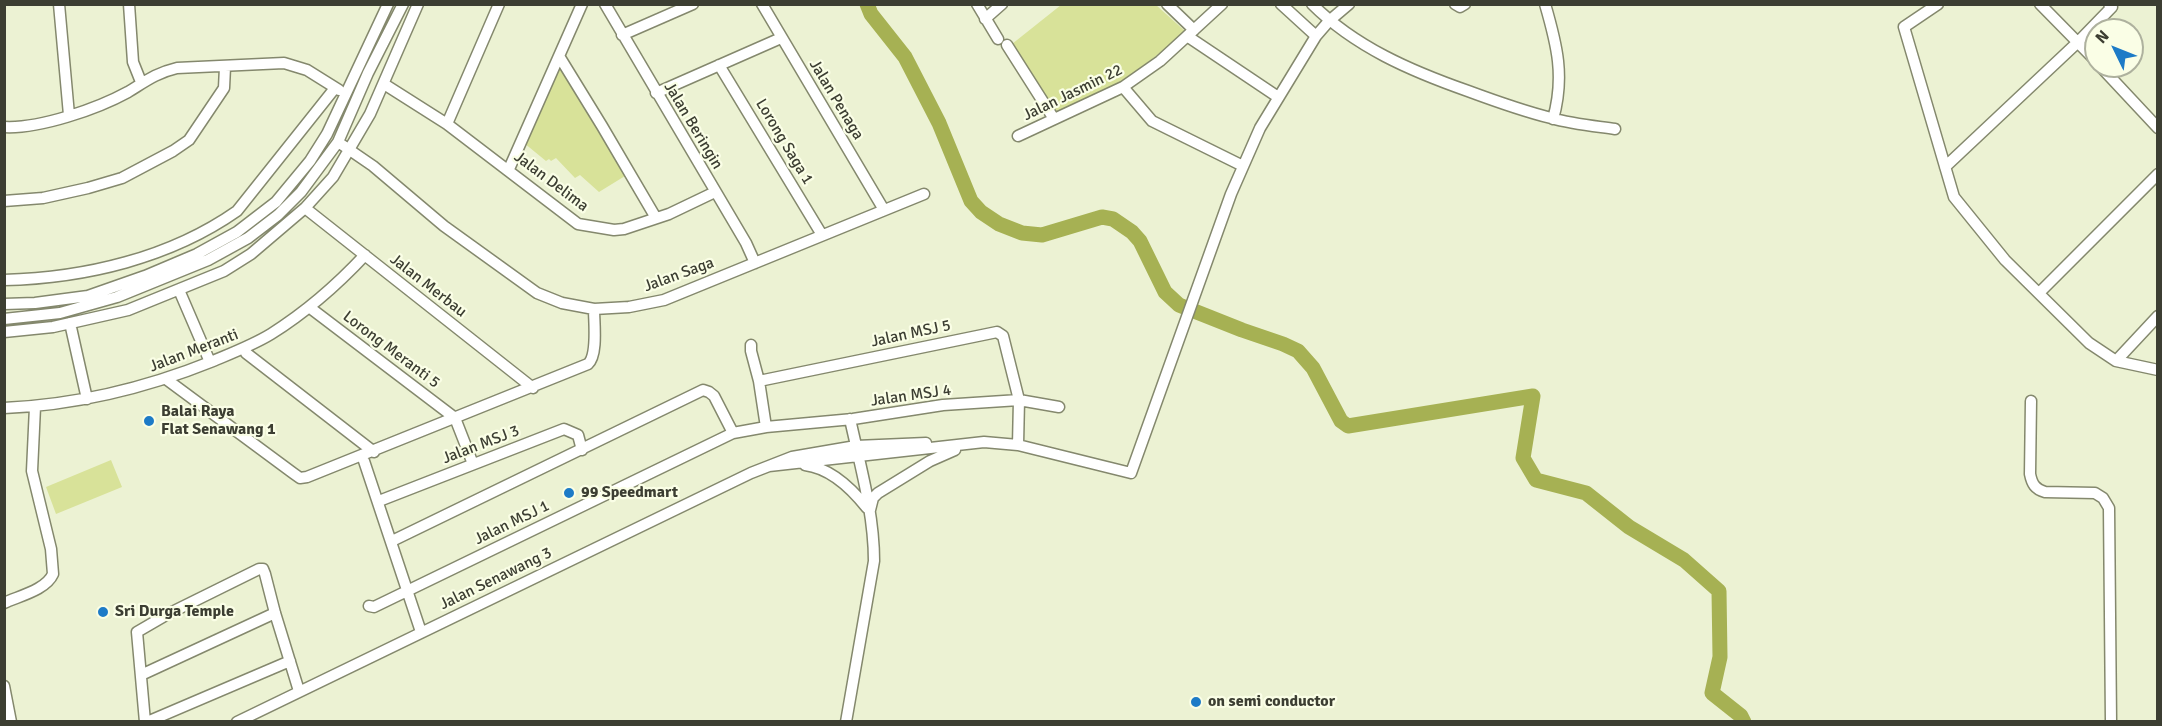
<!DOCTYPE html>
<html>
<head>
<meta charset="utf-8">
<style>
  body { margin:0 }
  #map { position:relative; width:2162px; height:726px; overflow:hidden; background:#ecf2d3; font-family:Signika,sans-serif }
  canvas { display:block }
  .frame { position:absolute; inset:0; border:6px solid #3c3e32; pointer-events:none }
  .north { position:absolute; left:2084px; top:18px; width:60px; height:60px; box-sizing:border-box; background:#fafee6; border:2px solid #aeb19e; border-radius:50%; rotate:313deg; font-size:16px; font-weight:700; line-height:24px; text-align:center; color:#3c3e32 }
  .north::after { content:''; display:block; margin:auto; width:21px; height:27px; background:#1d7bc7; clip-path:polygon(50% 0,100% 100%,50% 72%,0 100%) }
</style>
</head>
<body>
<div id="map">
<canvas width="2162" height="726"></canvas>
<div class="frame"></div>
<div class="north">N</div>
</div>
<script>
const g = document.querySelector('canvas').getContext('2d');
g.lineJoin = 'round';
function fill(path, color) { g.fillStyle = color; g.fill(path, 'evenodd'); }
function stroke(path, color, width, dash) { g.strokeStyle = color; g.lineWidth = width; g.lineCap = dash ? 'butt' : 'round'; g.setLineDash(dash || []); g.stroke(path); }
function drawText(font, color, halo, rows, align = 'center') {
  g.font = font + ' Signika,sans-serif'; g.lineWidth = 4.5; g.setLineDash([]); g.textBaseline = 'middle'; g.strokeStyle = halo; g.fillStyle = color; for (const [text, x, y, turn = 0] of rows) {
    g.save(); g.translate(x, y); g.rotate((+turn || 0) * Math.PI / 180); g.textAlign = isNaN(turn) ? turn : align; if (halo) g.strokeText(text, 0, 0); g.fillText(text, 0, 0); g.restore();
  }
}
fill(new Path2D(`
  M 1061,5 L 1156,5 L 1186,32 L 1122,83 L 1056,115 L 1012,44 Z
  M 558,61 L 625,176 L 599,192 L 580,175 L 575,178 L 556,158 L 551,161 L 549,159 L 546,161 L 524,143 Z
  M 111,460 L 122,487 L 56,514 L 46,487 Z`), '#d8e299');
stroke(new Path2D(`
  M 867,4 L 871,14 L 905,57 L 939,123 L 971,201 L 981,212 L 999,224 L 1022,233 L 1042,235 L 1102,217 L 1113,219 L 1132,232 L 1140,241 L 1165,292 L 1179,305 L 1242,330 L 1283,344 L 1298,351 L 1313,368 L 1341,421 L 1348,426 L 1533,396 L 1523,458 L 1536,480 L 1586,493 L 1629,527 L 1684,560 L 1719,591 L 1720,657 L 1712,693 L 1741,716 L 1744,722`), '#a6b153', 15);
const minor = new Path2D(`
  M 59,4 L 69,115
  M 129,4 L 133,62 L 141,82
  M 605,4 L 746,243 L 755,263
  M 762,4 L 884,210
  M 977,4 L 998,39
  M 1167,4 L 1194,30
  M 1281,4 L 1316,36
  M 1312,4 C 1355,47 1411,71 1468,91 C 1495,101 1523,111 1551,118 C 1572,124 1594,126 1615,129
  M 1455,4 L 1460,7 L 1465,4
  M 1545,4 C 1557,45 1565,77 1553,119
  M 1938,4 L 1904,27 L 1954,197 L 2005,260 L 2089,343 L 2116,361 L 2158,370
  M 2040,4 L 2096,61
  M 985,19 L 1002,4
  M 622,35 L 693,4
  M 1187,36 L 1278,97
  M 1007,45 L 1054,119
  M 559,56 L 602,126 L 656,218
  M 719,65 L 822,235
  M 2100,66 L 2158,128
  M 384,84 L 447,124 L 578,224 L 614,230 L 624,229 L 669,214 L 715,192
  M 1123,87 L 1152,121 L 1243,166
  M 656,93 L 781,38
  M 447,124 L 499,4
  M 4,127 C 39,129 97,109 128,92 C 146,81 156,73 177,68 L 284,63 L 307,70 L 339,90
  M 1018,136 L 1123,87 L 1160,61 L 1222,4
  M 338,142 L 373,166 L 444,226 L 537,293 L 562,303 L 594,309 L 629,307 L 664,300 L 924,194
  M 1945,167 L 2078,42 L 2112,7 L 2109,4
  M 509,169 L 582,4
  M 4,201 L 43,198 L 88,188 L 122,178 L 173,151 L 189,140 L 224,88 L 225,67
  M 305,208 L 533,388
  M 4,280 C 85,278 170,258 237,211 L 335,88
  M 179,290 L 210,362
  M 2039,293 L 2158,174
  M 4,304 L 35,303 L 88,296 L 145,276 L 197,254 L 237,232 L 276,202 L 310,161 L 327,134 L 388,4
  M 309,307 L 455,418 L 473,464
  M 4,319 L 60,313 L 117,297 L 208,260 L 248,238 L 278,215 L 301,192 L 338,142 L 368,73 L 403,4
  M 70,323 L 87,399
  M 4,332 L 53,327 L 128,310 L 224,271 L 251,254 L 305,208 L 333,177 L 370,114 L 418,4
  M 751,345 L 751,351 L 759,381 L 766,427
  M 244,348 L 246,353 L 374,452
  M 2116,361 L 2158,316
  M 166,379 L 293,473 L 300,478 L 307,477 L 588,364 C 598,355 594,323 594,309
  M 759,381 L 997,332 L 1003,336 L 1019,400 L 1018,445
  M 2031,401 L 2030,474 C 2032,484 2035,489 2045,492 L 2095,493 L 2103,498 L 2109,508 L 2111,722
  M 4,408 C 76,405 146,388 213,361 C 232,353 253,345 271,334 C 306,312 337,285 365,255
  M 364,461 L 421,632
  M 805,465 C 830,468 852,489 867,508
  M 769,466 L 984,442 L 1018,445 L 1131,473 L 1231,194 L 1260,128 L 1316,36 L 1329,21 L 1349,4
  M 379,501 L 564,429 L 578,435 L 582,450
  M 870,510 L 873,498 L 878,493 L 930,461 L 955,450
  M 392,541 L 703,390 L 709,392 L 714,396 L 733,433
  M 4,603 C 19,596 46,590 53,574 L 51,549 L 32,471 L 35,407
  M 369,606 L 374,607 L 733,433 L 766,427 L 853,419 L 943,405 L 1019,400 L 1059,407
  M 141,675 L 275,613
  M 4,686 L 11,722
  M 145,722 L 137,632 L 168,614 L 259,569 L 263,569 L 265,574 L 275,613 L 299,691
  M 147,722 L 290,661
  M 237,722 L 751,473 L 792,457 L 856,446 L 926,443
  M 846,722 L 874,561 C 874,513 860,465 850,419`);
stroke(minor, '#84886d', 13);
stroke(minor, '#fff', 10);
for (const [x, y, r, color] of [
  [149,421,6,"#1d7bc7"],
  [569,493,6,"#1d7bc7"],
  [103,612,6,"#1d7bc7"],
  [1196,702,6,"#1d7bc7"]
]) { const dot = new Path2D(); dot.arc(x, y, r, 0, 2 * Math.PI); g.fillStyle = color; g.fill(dot); stroke(dot, '#fafee6', 2); }
drawText('16px', '#3c3e32', '#fafee6', [
  ["Jalan Jasmin 22",1073,93,-26],
  ["Jalan Penaga",836,100,59],
  ["Jalan Beringin",693,126,59],
  ["Lorong Saga 1",784,142,59],
  ["Jalan Delima",551,182,37],
  ["Jalan Saga",679,275,-20],
  ["Jalan Merbau",428,286,38],
  ["Jalan MSJ 5",911,334,-12],
  ["Lorong Meranti 5",391,350,37],
  ["Jalan Meranti",194,351,-21],
  ["Jalan MSJ 4",911,396,-8],
  ["Jalan MSJ 3",481,445,-21],
  ["Jalan MSJ 1",512,523,-26],
  ["Jalan Senawang 3",496,579,-26]
]);
drawText('bold 16px', '#3c3e32', '#fafee6', [
  ["Balai Raya",161,412],
  ["Flat Senawang 1",161,430],
  ["99 Speedmart",581,493],
  ["Sri Durga Temple",115,612],
  ["on semi conductor",1208,702]
], 'left');
</script>
</body>
</html>
